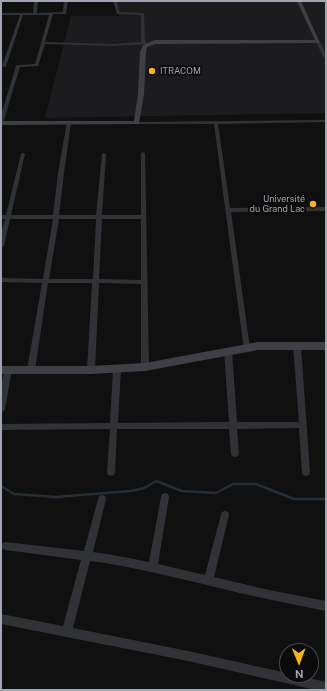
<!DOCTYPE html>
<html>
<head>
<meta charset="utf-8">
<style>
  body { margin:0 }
  #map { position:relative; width:327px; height:691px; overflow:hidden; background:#101011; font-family:"Public Sans",sans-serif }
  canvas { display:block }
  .frame { position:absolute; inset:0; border:2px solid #a1a6b3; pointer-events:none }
  .north { position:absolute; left:279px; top:643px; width:40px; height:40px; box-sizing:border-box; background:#0b0b0c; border:1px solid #47494f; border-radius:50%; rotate:179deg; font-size:11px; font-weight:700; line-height:16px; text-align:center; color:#a1a6b3 }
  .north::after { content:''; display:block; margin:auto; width:14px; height:18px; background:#f6b423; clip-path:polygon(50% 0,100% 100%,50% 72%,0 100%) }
</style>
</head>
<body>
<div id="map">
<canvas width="327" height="691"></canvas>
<div class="frame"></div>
<div class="north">N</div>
</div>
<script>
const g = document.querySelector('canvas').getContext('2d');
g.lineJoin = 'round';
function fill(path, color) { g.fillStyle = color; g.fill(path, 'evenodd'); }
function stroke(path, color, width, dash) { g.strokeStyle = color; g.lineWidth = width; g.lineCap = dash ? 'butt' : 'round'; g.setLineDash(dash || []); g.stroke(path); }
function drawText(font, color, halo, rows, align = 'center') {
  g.font = font + ' "Public Sans",sans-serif'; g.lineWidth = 3.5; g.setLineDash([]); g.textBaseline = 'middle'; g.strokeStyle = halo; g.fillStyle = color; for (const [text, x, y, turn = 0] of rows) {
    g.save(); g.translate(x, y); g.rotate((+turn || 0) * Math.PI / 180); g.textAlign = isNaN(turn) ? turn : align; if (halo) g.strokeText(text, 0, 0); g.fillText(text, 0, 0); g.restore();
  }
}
fill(new Path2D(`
  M 115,1 L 326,1 L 326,113 L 45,118 L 71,16 L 119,16 Z`), '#1c1c1e');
stroke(new Path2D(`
  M 1,486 L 14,494 L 56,497 L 131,491 L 144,488 L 156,481 L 182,491 L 216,493 L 233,484 L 256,484 L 294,499 L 326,499`), '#262e35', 2.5);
fill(new Path2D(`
  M 34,1 L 38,1 L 37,13 L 63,12 L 64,1 L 68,1 L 66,14 L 53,14 L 45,42 L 112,44 L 141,42 L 141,15 L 117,14 L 113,1 L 117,1 L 119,12 L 144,13 L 145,42 L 148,43 L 146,44 L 112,46 L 45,44 L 38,66 L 20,67 L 3,123 L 1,124 L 1,115 L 16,66 L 18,65 L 35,64 L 49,15 L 23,15 L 6,66 L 4,67 L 2,66 L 20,15 L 1,15 L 1,13 L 33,13 Z
  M 318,41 L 320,42 L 326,54 L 326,59 L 324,58 L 316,42 Z
  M 326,120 L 326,122 L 218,124 L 230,208 L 326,207 L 326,211 L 231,212 L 250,348 L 248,350 L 244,350 L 214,124 L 137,124 L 135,123 L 137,122 Z
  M 67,122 L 71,123 L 64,173 L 59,215 L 96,215 L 102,154 L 104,153 L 106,154 L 102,215 L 141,215 L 141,153 L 143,152 L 145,153 L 149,367 L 148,369 L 142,369 L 141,367 L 141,284 L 99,283 L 95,370 L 94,372 L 88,372 L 87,370 L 92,283 L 48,283 L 35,370 L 34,372 L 28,372 L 27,370 L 42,283 L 1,282 L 1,278 L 43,279 L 53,219 L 10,219 L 4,246 L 1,248 L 1,234 L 5,219 L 1,219 L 1,215 L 6,215 L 21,154 L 23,153 L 25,154 L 11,215 L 53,215 L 58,173 ZM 59,219 L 96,219 L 93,279 L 49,279 ZM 102,219 L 141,219 L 141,280 L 99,279 Z
  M 297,343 L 301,346 L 310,472 L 309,475 L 306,476 L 303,475 L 302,472 L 299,428 L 237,429 L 239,454 L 238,456 L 235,457 L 232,456 L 231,454 L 229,429 L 117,429 L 115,472 L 114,475 L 111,476 L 108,475 L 107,472 L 110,429 L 1,430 L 1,424 L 110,423 L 113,369 L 114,367 L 120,367 L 121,369 L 118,423 L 229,422 L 224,351 L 228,348 L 232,351 L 237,422 L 299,422 L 293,346 Z
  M 8,367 L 11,368 L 12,370 L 5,409 L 4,411 L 1,412 L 1,388 L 4,370 L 5,368 Z
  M 165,493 L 168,494 L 169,497 L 158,564 L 205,575 L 221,515 L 222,512 L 225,511 L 228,512 L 229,515 L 214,577 L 269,590 L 326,601 L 326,611 C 286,603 246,595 207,585 C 168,576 130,566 90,561 L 73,628 L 188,651 L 287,673 L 287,675 L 296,675 L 326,682 L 326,690 L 316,690 L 188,661 L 1,624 L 1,614 L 63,626 L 81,560 L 6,550 L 3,549 L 1,546 L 3,543 L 6,542 L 84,551 L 98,499 L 99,496 L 102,495 L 105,496 L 106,499 L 93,552 L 113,555 L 149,562 L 161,497 L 162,494 Z`), '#313236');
fill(new Path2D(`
  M 297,1 L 301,1 L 320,43 L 156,44 L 147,47 L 146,52 L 144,94 L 139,124 L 1,125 L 1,121 L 134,121 L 138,94 L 140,52 L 143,45 L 155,40 L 315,40 Z
  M 258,342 L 326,342 L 326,350 L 258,350 L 145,371 L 91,374 L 1,374 L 1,366 L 91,366 L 145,363 Z`), '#3f4046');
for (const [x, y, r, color] of [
  [152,71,4,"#f6b423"],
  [313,204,4,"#f6b423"]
]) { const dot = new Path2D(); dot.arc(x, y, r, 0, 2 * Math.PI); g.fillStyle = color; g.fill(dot); stroke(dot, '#0b0b0c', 1.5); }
drawText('9px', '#a1a6b3', '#0b0b0c', [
  ["ITRACOM",160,71],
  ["Université",305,199,"right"],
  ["du Grand Lac",305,209,"right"]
], 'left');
</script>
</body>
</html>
